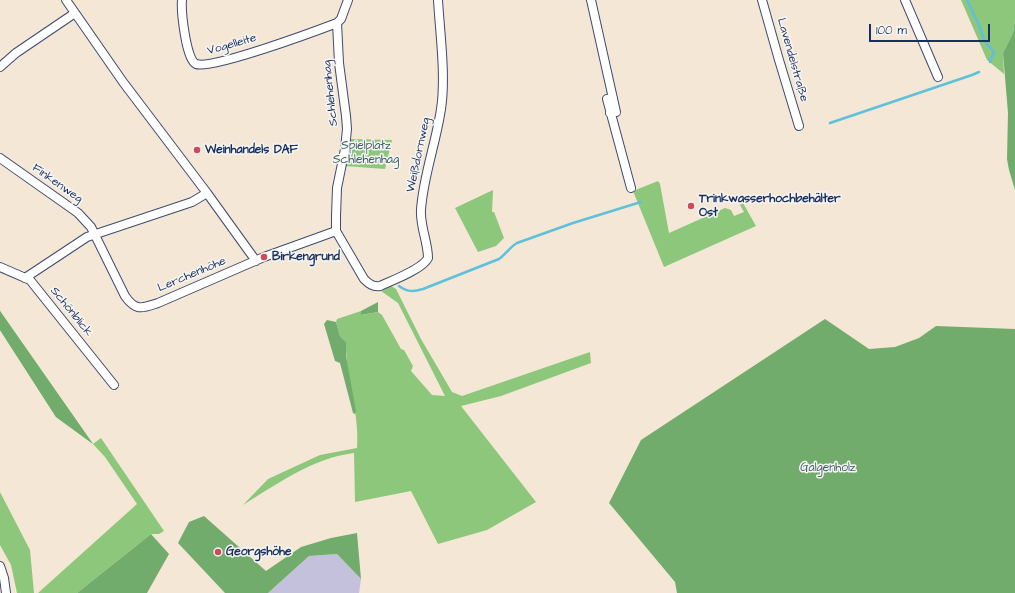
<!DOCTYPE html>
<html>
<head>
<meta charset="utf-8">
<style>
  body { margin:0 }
  #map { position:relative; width:1015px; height:593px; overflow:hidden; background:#f4e7d5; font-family:"Architects Daughter",sans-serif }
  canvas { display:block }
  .scale { position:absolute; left:869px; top:24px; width:121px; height:18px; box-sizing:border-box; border:2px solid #1b2f5e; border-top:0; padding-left:5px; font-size:12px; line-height:14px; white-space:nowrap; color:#1b2f5e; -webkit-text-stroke:3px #f6f6f2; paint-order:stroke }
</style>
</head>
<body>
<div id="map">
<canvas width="1015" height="593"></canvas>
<div class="scale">100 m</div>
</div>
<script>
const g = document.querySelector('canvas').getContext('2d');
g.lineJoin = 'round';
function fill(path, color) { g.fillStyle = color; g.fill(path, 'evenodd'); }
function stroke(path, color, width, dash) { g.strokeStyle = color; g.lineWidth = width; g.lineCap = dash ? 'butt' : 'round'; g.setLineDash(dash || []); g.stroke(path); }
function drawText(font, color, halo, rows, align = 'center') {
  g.font = font + ' "Architects Daughter",sans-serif'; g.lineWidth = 3; g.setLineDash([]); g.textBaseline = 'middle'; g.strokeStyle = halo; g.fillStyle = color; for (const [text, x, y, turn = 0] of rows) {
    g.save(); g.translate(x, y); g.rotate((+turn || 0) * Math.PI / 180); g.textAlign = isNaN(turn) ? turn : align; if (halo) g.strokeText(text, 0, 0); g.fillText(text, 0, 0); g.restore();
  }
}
fill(new Path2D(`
  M 337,554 L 361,579 L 359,593 L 268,593 L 309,556 Z`), '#c3c1db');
fill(new Path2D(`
  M 961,0 L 1015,0 L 1015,21 L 1013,33 L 1003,53 L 1004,74 L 987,60 Z
  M 350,139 L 392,140 L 385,169 L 345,166 Z
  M 658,181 L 660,184 L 669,233 L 725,208 L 731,210 L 734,216 L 744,212 L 740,205 L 743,203 L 756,226 L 664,267 L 633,191 Z
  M 493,190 L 492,212 L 494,212 L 504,238 L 496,246 L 478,252 L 455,208 Z
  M 391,286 L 396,289 L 421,339 L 452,392 L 462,396 L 590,352 L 591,363 L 501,396 L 461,406 L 536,502 L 487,530 L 438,544 L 411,491 L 355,502 L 354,453 C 313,458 277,484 243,505 L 268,479 L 320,455 L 357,448 C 360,412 345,378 346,342 L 340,336 L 336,322 L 337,319 L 361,311 L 362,315 L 378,312 L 382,315 L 401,349 L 404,350 L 413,366 L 411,371 L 432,395 L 445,396 L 398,303 L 381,291 Z
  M 0,311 L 93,444 L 101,438 L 164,531 L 159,534 L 151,534 L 77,593 L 38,593 L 137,504 L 105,457 L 93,444 L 56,417 L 0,330 Z
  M 0,492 L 30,550 L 34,593 L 17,593 L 11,565 L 0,545 Z`), '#8dc77c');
fill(new Path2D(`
  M 1015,21 L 1015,190 L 1009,170 L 1007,159 L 1008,113 L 1003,53 L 1013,33 Z
  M 378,302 L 378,312 L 361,315 L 361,311 Z
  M 0,311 L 93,444 L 56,417 L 0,330 Z
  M 825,319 L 869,349 L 895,347 L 919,338 L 936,326 L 1015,329 L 1015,593 L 677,593 L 675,582 L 609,503 L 641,440 Z
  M 327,320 L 336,322 L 340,336 L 346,342 L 346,356 L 356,411 L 355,414 L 353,413 L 340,363 L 335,361 L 324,324 Z
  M 204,516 L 266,571 L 301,547 L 331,538 L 357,533 L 361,579 L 337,554 L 309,556 L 268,593 L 225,593 L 178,543 L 189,522 Z
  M 151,534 L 169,554 L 147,593 L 77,593 Z`), '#72ac6c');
stroke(new Path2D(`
  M 967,0 L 979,25 L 984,40 L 994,52 L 990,62
  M 830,123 L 972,75 L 979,72
  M 399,286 C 407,292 413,292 423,289 L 499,259 C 506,254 510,247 517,243 L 573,223 L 641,202`), '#5dc1db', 2.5);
const minor = new Path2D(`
  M 66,0 L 123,82 L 207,193 L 256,261
  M 182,0 C 181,11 186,60 196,64 C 211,70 316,31 337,23
  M 348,0 L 341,19 L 337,23 L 339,63 L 346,116 L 347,129 L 345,149 L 337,188 L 336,216 L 336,231 L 364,279 C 369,284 373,287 380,286 C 391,281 423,269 428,258 C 428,242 420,227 421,210 C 423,177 436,143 441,109 C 446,76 440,34 438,0
  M 591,0 L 616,112 L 610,113
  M 762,0 L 779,60 L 799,126
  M 905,0 L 938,77
  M 0,67 L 16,53 L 75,13
  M 613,98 L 607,99 L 631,188
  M 0,158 L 78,213 L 91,227 L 125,296 C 136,312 143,308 158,303 L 264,257 L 336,231
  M 0,267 L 30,280 L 114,385
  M 25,278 L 87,237 L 192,202 L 207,193
  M 0,566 L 4,578 L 6,593`);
stroke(minor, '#3c4b70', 10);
stroke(minor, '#fff', 8);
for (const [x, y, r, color] of [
  [197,150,4,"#d1495b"],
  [691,206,4,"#d1495b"],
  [264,257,4,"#d1495b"],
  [218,552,4,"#d1495b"]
]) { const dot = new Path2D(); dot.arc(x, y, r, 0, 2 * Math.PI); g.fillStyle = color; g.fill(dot); stroke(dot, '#f6f6f2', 1.5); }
drawText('12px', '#1b2f5e', '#f6f6f2', [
  ["Vogelleite",232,45,-16],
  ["Lavendelstraße",792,60,74],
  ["Schlehenhag",331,93,-96],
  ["Weißdornweg",419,155,-78],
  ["Finkenweg",57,184,35],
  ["Lerchenhöhe",192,275,-23],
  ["Schönblick",71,312,51]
]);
drawText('12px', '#3d5d67', '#f6f6f2', [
  ["Spielplatz",366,146],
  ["Schlehenhag",366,160],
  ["Galgenholz",828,468]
]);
drawText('bold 12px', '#1b2f5e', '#f6f6f2', [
  ["Weinhandels DAF",205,150],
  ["Trinkwasserhochbehälter",699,199],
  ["Ost",699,213],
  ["Birkengrund",272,257],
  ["Georgshöhe",226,552]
], 'left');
</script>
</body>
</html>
